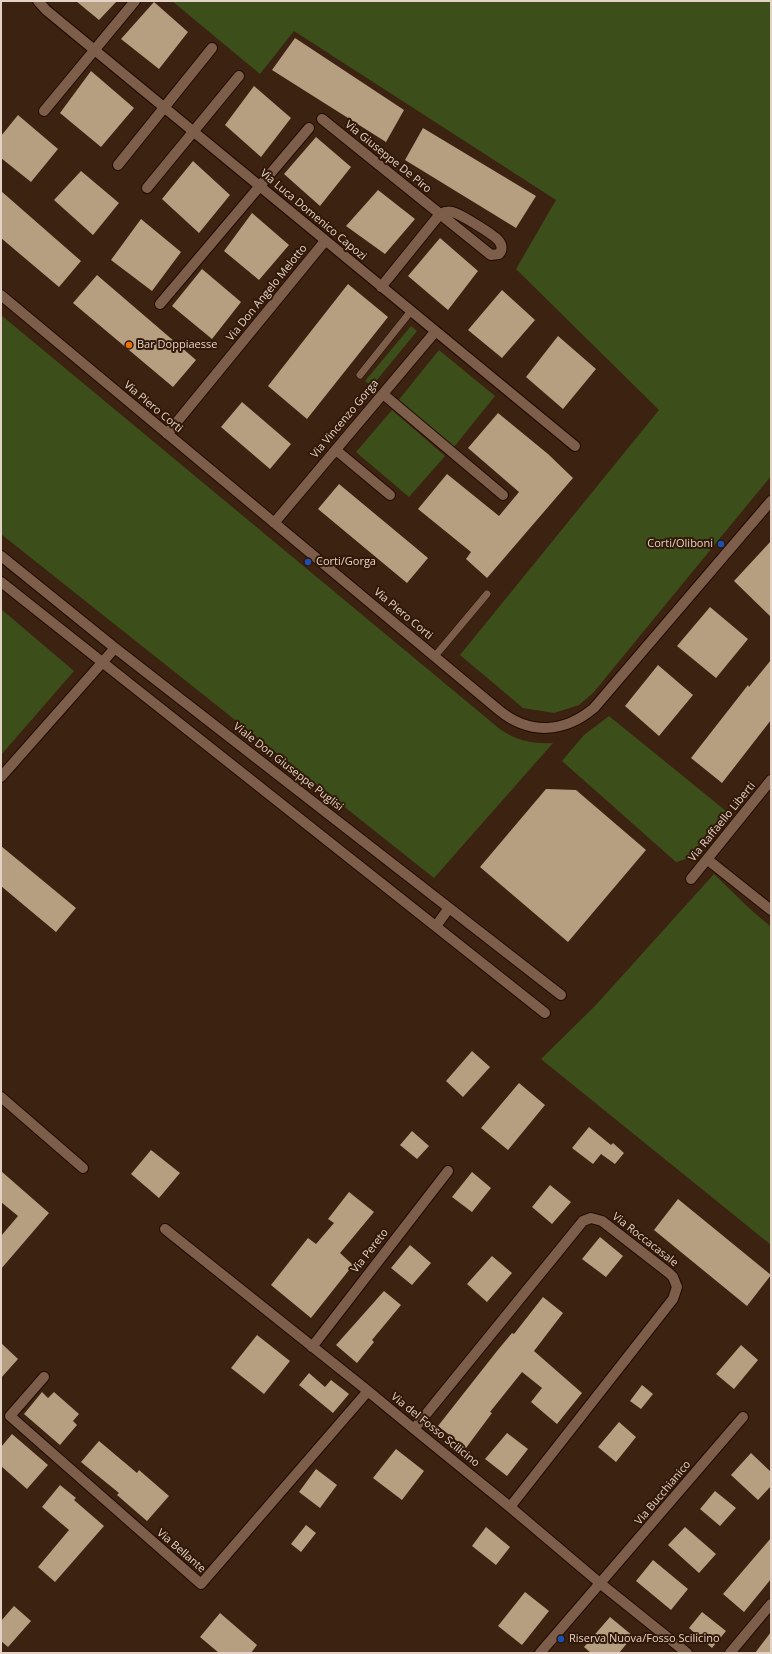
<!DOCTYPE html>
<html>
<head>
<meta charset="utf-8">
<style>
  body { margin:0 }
  #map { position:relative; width:772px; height:1654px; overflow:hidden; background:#3c2210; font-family:"Open Sans",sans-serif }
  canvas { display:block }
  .frame { position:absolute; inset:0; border:2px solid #e4d2c7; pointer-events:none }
</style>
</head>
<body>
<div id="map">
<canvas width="772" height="1654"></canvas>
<div class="frame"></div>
</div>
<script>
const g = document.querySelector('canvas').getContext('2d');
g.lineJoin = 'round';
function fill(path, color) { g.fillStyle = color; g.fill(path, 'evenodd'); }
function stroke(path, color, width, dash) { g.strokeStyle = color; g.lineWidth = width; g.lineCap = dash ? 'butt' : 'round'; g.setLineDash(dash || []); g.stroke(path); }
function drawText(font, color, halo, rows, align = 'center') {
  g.font = font + ' "Open Sans",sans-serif'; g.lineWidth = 4; g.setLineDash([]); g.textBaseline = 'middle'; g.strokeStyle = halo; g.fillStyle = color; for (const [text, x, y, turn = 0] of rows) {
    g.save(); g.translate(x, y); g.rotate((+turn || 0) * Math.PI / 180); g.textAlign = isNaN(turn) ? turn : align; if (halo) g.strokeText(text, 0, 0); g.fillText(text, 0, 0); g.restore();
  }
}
fill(new Path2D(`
  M 172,1 L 771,1 L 771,476 L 593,693 L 579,705 L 554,713 L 523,708 L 460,655 L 659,410 L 516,269 L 556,200 L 294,31 L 260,74 Z
  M 1,315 L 501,730 C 518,741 533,744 553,743 L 434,878 L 1,534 Z
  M 411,326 L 417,331 L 372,386 L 365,381 Z
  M 439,350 L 495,396 L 454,447 L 397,402 Z
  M 392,410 L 445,456 L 409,497 L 356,452 Z
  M 1,609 L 74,671 L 1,755 Z
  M 609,716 L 726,811 L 693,852 L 686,859 L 676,862 L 562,761 L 584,735 Z
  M 714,874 L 750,909 L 771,927 L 771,1245 L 541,1059 L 595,1006 Z`), '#3c4f1a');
fill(new Path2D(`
  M 76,1 L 117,1 L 99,20 Z
  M 154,2 L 188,32 L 159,69 L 121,39 Z
  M 295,38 L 404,110 L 386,142 L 272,70 Z
  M 91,71 L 134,108 L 101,147 L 60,113 Z
  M 254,86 L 291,118 L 261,157 L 225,125 Z
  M 18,115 L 58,149 L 31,182 L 1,158 L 1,136 Z
  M 423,128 L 536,196 L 516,228 L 405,160 Z
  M 316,137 L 351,167 L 320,206 L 284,174 Z
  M 193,161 L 230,195 L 199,233 L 162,199 Z
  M 81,171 L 119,203 L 93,235 L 54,200 Z
  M 378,190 L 415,219 L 385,254 L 346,226 Z
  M 1,191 L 81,261 L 59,287 L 1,238 Z
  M 252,213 L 289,245 L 259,280 L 224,251 Z
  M 141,219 L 181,252 L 152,291 L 111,260 Z
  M 440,238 L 478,271 L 448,310 L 408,276 Z
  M 202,269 L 241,302 L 212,339 L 172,306 Z
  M 97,275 L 196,360 L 173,387 L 73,303 Z
  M 348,284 L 388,317 L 307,419 L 268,386 Z
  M 502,290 L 535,320 L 502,358 L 468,330 Z
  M 558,336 L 596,369 L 563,409 L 526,377 Z
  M 242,402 L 291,444 L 270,469 L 221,427 Z
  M 498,413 L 548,454 L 573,478 L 487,578 L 466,559 L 471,552 L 418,509 L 447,474 L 499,516 L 519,492 L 468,448 Z
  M 339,484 L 428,558 L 407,583 L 318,509 Z
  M 771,541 L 771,617 L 734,581 Z
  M 710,607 L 748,639 L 716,678 L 677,646 Z
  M 771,660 L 771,720 L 722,783 L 691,758 L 748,685 L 749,687 Z
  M 658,665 L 693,695 L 659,736 L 625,706 Z
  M 546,789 L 576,790 L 646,850 L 568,942 L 480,867 Z
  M 1,846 L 76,908 L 56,932 L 1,886 Z
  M 472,1051 L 490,1067 L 463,1097 L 446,1081 Z
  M 519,1083 L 545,1105 L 508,1150 L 481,1128 Z
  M 589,1127 L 611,1145 L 613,1143 L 624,1153 L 615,1164 L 601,1154 L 593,1164 L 572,1148 Z
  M 412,1131 L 429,1146 L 417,1159 L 400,1145 Z
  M 151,1150 L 180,1173 L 159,1198 L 131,1174 Z
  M 1,1171 L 49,1213 L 1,1269 L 1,1236 L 18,1216 L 1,1202 Z
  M 472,1172 L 491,1188 L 472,1212 L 452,1197 Z
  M 550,1185 L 571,1202 L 552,1224 L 532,1207 Z
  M 349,1192 L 374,1212 L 340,1253 L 353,1265 L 311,1318 L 271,1285 L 308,1238 L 316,1244 L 334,1223 L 328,1219 Z
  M 678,1199 L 771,1275 L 747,1306 L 654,1230 Z
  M 600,1237 L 623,1256 L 606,1277 L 582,1259 Z
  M 410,1245 L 431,1263 L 412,1285 L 391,1268 Z
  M 492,1256 L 512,1273 L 487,1302 L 467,1284 Z
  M 384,1291 L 401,1305 L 372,1340 L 374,1342 L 357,1363 L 336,1345 Z
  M 543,1297 L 563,1313 L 534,1351 L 582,1393 L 557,1424 L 531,1402 L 542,1388 L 522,1372 L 490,1412 L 492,1413 L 466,1448 L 438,1426 L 497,1351 L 512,1333 L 514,1334 Z
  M 257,1335 L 290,1361 L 264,1394 L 231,1368 Z
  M 1,1343 L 18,1359 L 1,1378 Z
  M 741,1345 L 758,1360 L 734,1389 L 716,1374 Z
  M 309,1373 L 325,1387 L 331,1380 L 349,1394 L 333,1413 L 299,1385 Z
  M 642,1385 L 653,1394 L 641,1409 L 630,1401 Z
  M 42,1392 L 48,1398 L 54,1392 L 79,1414 L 73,1421 L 77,1425 L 60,1445 L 24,1414 Z
  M 619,1422 L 636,1437 L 616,1462 L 598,1447 Z
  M 507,1433 L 528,1449 L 507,1476 L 485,1459 Z
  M 12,1434 L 48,1465 L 27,1489 L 1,1466 L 1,1447 Z
  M 99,1441 L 137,1473 L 139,1470 L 169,1496 L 147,1521 L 117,1495 L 119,1493 L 81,1462 Z
  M 396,1449 L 424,1471 L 402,1500 L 373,1478 Z
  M 751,1453 L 771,1472 L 771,1486 L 758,1500 L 731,1475 Z
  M 316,1469 L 337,1485 L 320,1508 L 299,1492 Z
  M 60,1485 L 76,1498 L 74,1500 L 104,1526 L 55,1582 L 38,1567 L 69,1530 L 42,1507 Z
  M 715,1491 L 736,1508 L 720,1526 L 700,1509 Z
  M 306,1525 L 316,1533 L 301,1552 L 291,1544 Z
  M 486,1527 L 510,1547 L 496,1565 L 472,1546 Z
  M 685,1527 L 716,1554 L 699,1573 L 668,1545 Z
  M 771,1538 L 771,1579 L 744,1612 L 723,1594 Z
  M 653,1560 L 688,1589 L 671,1610 L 636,1581 Z
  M 525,1592 L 549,1611 L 522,1645 L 498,1626 Z
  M 14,1606 L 31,1621 L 8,1647 L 1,1641 L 1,1621 Z
  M 702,1612 L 726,1631 L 712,1648 L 689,1628 Z
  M 220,1613 L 257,1645 L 251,1653 L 219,1653 L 200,1637 Z
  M 610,1617 L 633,1636 L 619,1653 L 591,1653 L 584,1647 Z
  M 771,1632 L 771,1653 L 755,1653 Z`), '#b69e81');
const lane = new Path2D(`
  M 360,375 L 411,311
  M 435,656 L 487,594`);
const street = new Path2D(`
  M 38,1 L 46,10 L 575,446
  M 44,111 L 135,1
  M 322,119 L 486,251 L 491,255 L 499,254 C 503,250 502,244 498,240 C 494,235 459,213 452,212 C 448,211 444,212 440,214 L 381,287
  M 118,165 L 212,48
  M 147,188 L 239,76
  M 1,295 L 500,711 C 530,735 564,733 594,708 L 771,501
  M 160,304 L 309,128
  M 383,394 L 503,495
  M 167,434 L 325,241
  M 336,450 L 390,495
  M 274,523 L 435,332
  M 1,556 L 115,648 L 561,995
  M 1,582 L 545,1013
  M 1,777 L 115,648
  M 708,860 L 771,910
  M 691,879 L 771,780
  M 436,926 L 449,908
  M 1,1097 L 83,1168
  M 165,1229 L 368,1391 L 414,1429 L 510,1507 L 601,1584 L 687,1653
  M 312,1347 L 448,1171
  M 44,1377 L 10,1416 L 201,1584 L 368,1391
  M 414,1429 L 583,1221 L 591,1218 L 602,1221 L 669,1273 L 673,1277 L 677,1287 L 673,1299 L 510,1507
  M 540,1653 L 743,1417
  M 730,1653 L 771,1604`);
stroke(lane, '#220a00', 8);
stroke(street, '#220a00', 12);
stroke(lane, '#7d5e4b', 7);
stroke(street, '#7d5e4b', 10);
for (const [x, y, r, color] of [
  [129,345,4,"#e8710a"],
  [721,544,4,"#1a4fb4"],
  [308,562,4,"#1a4fb4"],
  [561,1639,4,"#1a4fb4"]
]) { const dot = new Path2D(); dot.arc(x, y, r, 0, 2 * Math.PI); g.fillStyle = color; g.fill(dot); stroke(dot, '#311807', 1.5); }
drawText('11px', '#e4d2c7', '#311807', [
  ["Via Giuseppe De Piro",388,157,39],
  ["Via Luca Domenico Capozi",313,215,40],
  ["Via Don Angelo Melotto",267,293,-51],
  ["Via Piero Corti",153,407,40],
  ["Via Vincenzo Gorga",345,419,-50],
  ["Via Piero Corti",403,614,40],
  ["Viale Don Giuseppe Puglisi",288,767,38],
  ["Via Raffaello Liberti",722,822,-51],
  ["Via Roccacasale",645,1240,38],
  ["Via Pereto",370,1251,-52],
  ["Via del Fosso Scilicino",435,1430,39],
  ["Via Bucchianico",663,1493,-50],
  ["Via Bellante",181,1551,41]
]);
drawText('11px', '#e4d2c7', '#311807', [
  ["Bar Doppiaesse",137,345],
  ["Corti/Oliboni",713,544,"right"],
  ["Corti/Gorga",316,562],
  ["Riserva Nuova/Fosso Scilicino",569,1639]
], 'left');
</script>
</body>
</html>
